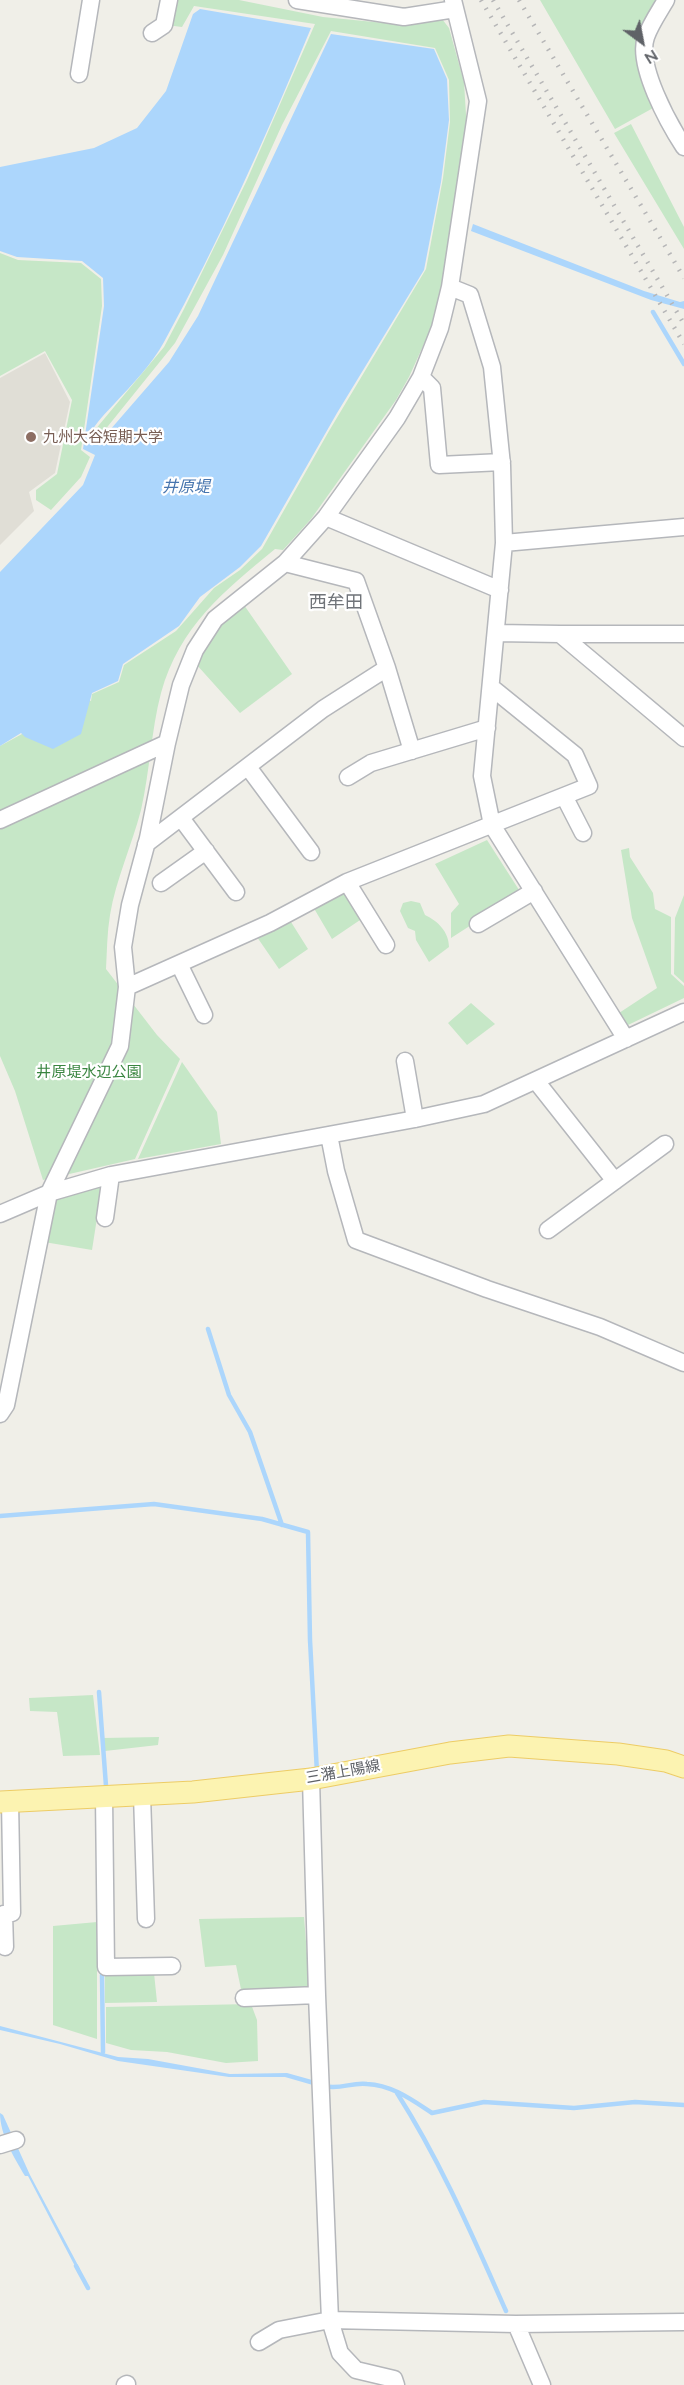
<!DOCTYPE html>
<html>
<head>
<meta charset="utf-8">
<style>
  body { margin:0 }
  #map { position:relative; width:684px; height:2385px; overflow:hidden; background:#f0efe8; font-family:Mulish,sans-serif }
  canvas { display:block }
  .north { position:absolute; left:612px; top:12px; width:60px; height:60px; -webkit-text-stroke:4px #fff; paint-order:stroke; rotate:148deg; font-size:16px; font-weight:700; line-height:24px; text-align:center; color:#5f6267 }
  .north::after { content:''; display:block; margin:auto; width:21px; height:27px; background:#5f6267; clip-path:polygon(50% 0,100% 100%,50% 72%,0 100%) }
</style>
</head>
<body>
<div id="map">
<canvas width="684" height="2385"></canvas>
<div class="north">N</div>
</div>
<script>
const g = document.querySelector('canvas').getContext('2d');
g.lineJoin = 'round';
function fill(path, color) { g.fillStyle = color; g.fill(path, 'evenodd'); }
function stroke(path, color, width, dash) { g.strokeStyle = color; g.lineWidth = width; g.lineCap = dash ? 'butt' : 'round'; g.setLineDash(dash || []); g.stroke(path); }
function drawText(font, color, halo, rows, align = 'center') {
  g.font = font + ' Mulish,"Noto Sans JP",sans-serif'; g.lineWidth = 4.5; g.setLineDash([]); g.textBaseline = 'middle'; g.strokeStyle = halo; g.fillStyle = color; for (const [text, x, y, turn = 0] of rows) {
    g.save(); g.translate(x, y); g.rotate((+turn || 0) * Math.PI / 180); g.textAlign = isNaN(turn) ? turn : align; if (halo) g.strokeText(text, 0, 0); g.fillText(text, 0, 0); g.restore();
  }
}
fill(new Path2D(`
  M 45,353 L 70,402 L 55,473 L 29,492 L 34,511 L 0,545 L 0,378 Z`), '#e0ded6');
fill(new Path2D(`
  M 175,0 L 239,0 L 323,17 L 405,25 L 442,19 L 449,28 L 464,82 L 467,131 L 443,286 L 433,324 L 409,377 L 396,400 L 311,519 L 283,550 L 275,549 C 223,592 180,626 161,693 C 151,731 150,771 141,810 C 132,845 116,879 110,915 C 107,933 107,951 106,969 L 157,1035 L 180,1059 L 135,1159 L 43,1180 L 15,1091 L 0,1056 L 0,746 L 22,734 L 32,711 L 70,693 L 91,701 L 92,694 L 119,682 L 124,665 L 176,631 L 214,588 L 240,570 L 262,549 L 329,431 L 426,269 L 443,178 L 450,122 L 449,80 L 435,48 L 331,31 L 282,125 L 223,255 L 175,343 L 100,436 L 94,431 L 164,347 L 184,309 L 247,180 L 315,24 L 194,6 L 182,27 L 166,25 Z
  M 540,0 L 662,0 L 644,31 L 655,107 L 615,129 Z
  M 631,124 L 684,227 L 684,249 L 614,133 Z
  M 0,253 L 18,260 L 81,263 L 101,279 L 102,306 L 81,450 L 90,457 L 81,477 L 51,510 L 36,500 L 36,490 L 57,474 L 72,400 L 45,351 L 0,376 Z
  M 244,605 L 292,674 L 240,713 L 196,664 L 222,625 Z
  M 487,840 L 521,893 L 451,938 L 451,913 L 459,904 L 435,864 Z
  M 629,848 L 630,857 L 653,893 L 655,909 L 671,917 L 671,974 L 684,986 L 684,998 L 628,1025 L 619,1013 L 657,988 L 632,918 L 621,850 Z
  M 343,890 L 363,918 L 332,939 L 312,905 Z
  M 684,895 L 684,983 L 674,974 L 675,918 Z
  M 411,901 L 420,903 L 425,915 C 438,921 449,932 449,947 L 429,962 L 416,940 L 415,931 L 408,928 L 400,911 L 403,903 Z
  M 291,922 L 308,949 L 279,969 L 257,937 Z
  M 471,1003 L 495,1024 L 467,1045 L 448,1023 Z
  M 182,1062 L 217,1112 L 221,1144 L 138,1159 Z
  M 102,1186 L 92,1250 L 44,1242 L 57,1199 Z
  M 93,1695 L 100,1755 L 63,1756 L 57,1712 L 30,1711 L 29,1698 Z
  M 159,1737 L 158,1745 L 105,1751 L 103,1738 Z
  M 304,1917 L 310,1991 L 242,1994 L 236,1965 L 205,1967 L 199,1919 Z
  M 97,1922 L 97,2039 L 53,2025 L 53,1926 Z
  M 105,1973 L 154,1973 L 157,2002 L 105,2003 Z
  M 251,2004 L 257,2020 L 258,2061 L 226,2063 L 167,2052 L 131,2050 L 106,2043 L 106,2007 Z`), '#c6e7c7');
fill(new Path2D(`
  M 200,9 L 311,28 C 267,135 219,241 164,342 C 152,364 132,385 115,403 C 106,413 95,423 90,435 L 103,438 L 169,362 L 198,316 L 331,34 L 434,49 L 447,79 L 449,120 L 441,182 L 424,270 L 337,413 L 261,546 L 240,567 L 200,597 L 179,626 L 123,664 L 118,681 L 92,693 L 81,734 L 53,749 L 25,737 L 21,733 L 0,746 L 0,572 L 83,485 L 95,455 L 83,449 L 104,306 L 103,278 L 82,261 L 17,257 L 0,251 L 0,167 L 94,148 L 137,128 L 166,91 L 193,14 Z
  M 473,224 L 644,291 L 680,302 L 684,301 L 684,309 L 651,300 L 471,231 Z
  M 0,2026 L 118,2057 L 148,2059 L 230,2074 L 287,2073 L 330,2085 L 330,2090 L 285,2077 L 229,2077 L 118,2061 L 60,2044 L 0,2030 Z
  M 0,2113 L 3,2115 L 30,2175 L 80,2269 L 77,2270 L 28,2176 L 25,2176 C 14,2157 0,2135 0,2113 Z`), '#acd6fc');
stroke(new Path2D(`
  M 653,312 L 684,364
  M 208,1329 L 229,1395 L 250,1432 L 282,1525
  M 0,1516 L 154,1504 L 262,1519 L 308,1532 L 310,1640 L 317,1773
  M 99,1692 L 106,1786
  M 102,1975 L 103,2052
  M 324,2086 C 340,2090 352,2082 367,2084 C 392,2085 412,2100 432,2113 L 484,2102 L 574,2108 L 635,2102 L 684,2105
  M 397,2093 C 441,2162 473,2237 506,2311
  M 76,2266 L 88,2288`), '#acd6fc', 4.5);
const minor = new Path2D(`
  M 297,0 L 404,17 L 455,9
  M 666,0 C 659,12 650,25 646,37 C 636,65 669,124 684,147
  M 152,33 L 164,25 L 169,0
  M 79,74 L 91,0
  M 450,287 L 470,295 L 492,367 L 502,465 L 504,543 L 482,776 L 492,825 L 626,1039
  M 421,377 L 432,388 L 439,465 L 502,462
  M 326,517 L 500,590
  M 504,543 L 684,527
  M 285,563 L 356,581 L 387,668 L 412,751
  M 496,633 L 560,634 L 684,738
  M 560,634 L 684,634
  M 248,767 L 311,852
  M 348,777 L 371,763 L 487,728
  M 564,796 L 583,833
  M 181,818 L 236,892
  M 0,820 L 167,743
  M 146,844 L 323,709 L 387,668
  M 347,882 L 386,945
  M 161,883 L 206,851
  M 478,924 L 534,891
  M 179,964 L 204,1015
  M 127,987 L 270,923 L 347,882 L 589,786 L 575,755 L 491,687
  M 405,1061 L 415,1119
  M 536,1081 L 615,1181
  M 329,1135 L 336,1171 L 356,1240 L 487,1289 L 600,1327 L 684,1363
  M 0,1214 L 49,1193 L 111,1175 L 415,1119 L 484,1104 L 684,1012
  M 105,1218 L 111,1175
  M 548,1230 L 665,1144
  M 0,1414 L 6,1405 L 49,1193 L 120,1046 L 127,987 L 123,947 L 130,905 L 148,838 L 167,743 L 181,685 L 195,650 L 215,619 L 285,563 L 326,517 L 397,418 L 421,377 L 440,328 L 450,287 L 478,101 L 453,0
  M 311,1779 L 317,1995 L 330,2320 L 340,2353 L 356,2370 L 394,2379 L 396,2385
  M 142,1795 L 146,1919
  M 104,1797 L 106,1967 L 172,1966
  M 5,1947 L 4,1914 L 12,1913 L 10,1801
  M 244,1998 L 317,1995
  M 0,2145 L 16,2140
  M 516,2324 L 542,2385
  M 259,2342 L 279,2330 L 330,2320 L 516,2324 L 684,2322
  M 125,2385 L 127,2384`);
const major = new Path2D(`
  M 0,1802 L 193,1792 L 311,1779 L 450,1753 L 509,1746 L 618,1754 L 666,1761 L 684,1767`);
stroke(minor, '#b5b7bb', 19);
stroke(major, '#edcc65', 23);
stroke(minor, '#fff', 16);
stroke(major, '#fcf3b1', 21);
stroke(new Path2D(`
  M 481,0 L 684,344
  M 493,0 L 684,324
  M 519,0 L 684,278`), '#b6b6b7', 4.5, [1.5, 8]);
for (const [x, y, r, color] of [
  [31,437,6,"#8d6e63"]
]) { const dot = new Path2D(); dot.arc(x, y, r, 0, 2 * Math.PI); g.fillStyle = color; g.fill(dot); stroke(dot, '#fff', 2); }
drawText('15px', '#785e54', '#fff', [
  ["九州大谷短期大学",43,437]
], 'left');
drawText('15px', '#398540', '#fff', [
  ["井原堤水辺公園",89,1072]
]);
drawText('15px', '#5f6267', '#fff', [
  ["三潴上陽線",343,1772,-10]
]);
drawText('italic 16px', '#4876af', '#fff', [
  ["井原堤",186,487]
]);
drawText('18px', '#707479', '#fff', [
  ["西牟田",336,603]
]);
</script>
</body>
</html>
